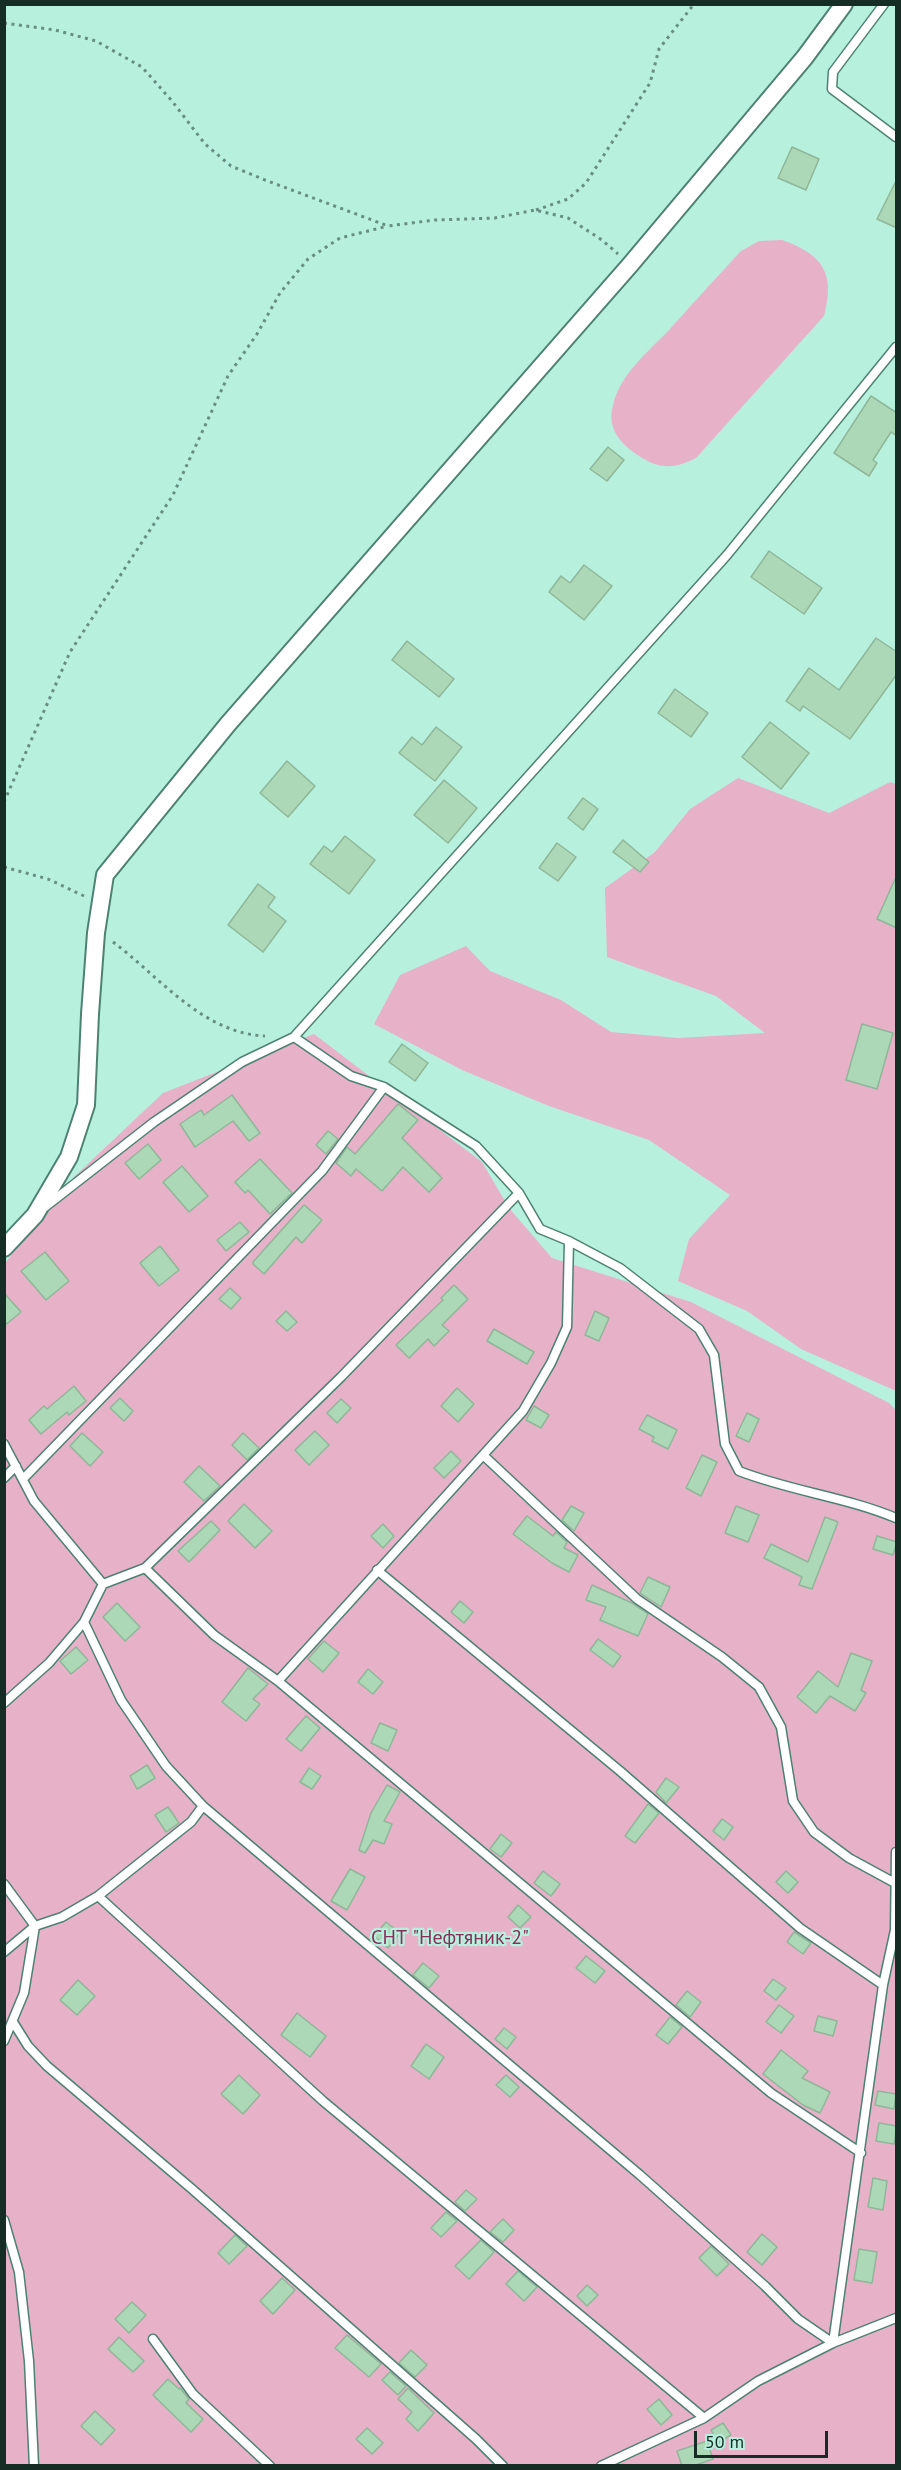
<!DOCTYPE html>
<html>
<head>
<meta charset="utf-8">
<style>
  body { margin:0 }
  #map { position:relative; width:901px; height:2470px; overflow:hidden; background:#b8f0de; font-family:"PT Sans",sans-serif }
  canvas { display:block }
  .frame { position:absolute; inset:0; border:6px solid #162d26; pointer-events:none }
  .scale { position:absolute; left:694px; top:2431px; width:134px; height:27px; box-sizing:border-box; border:3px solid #162d26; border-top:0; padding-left:8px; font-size:18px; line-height:21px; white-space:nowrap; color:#162d26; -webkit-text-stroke:4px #b8f0de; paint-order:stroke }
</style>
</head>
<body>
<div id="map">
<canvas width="901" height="2470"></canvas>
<div class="frame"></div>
<div class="scale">50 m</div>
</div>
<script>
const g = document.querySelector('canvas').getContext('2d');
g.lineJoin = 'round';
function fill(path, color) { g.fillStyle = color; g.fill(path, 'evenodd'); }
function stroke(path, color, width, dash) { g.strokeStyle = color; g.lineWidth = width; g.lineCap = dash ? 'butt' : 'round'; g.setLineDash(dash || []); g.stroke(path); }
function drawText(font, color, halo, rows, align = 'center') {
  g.font = font + ' "PT Sans",sans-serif'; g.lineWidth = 4.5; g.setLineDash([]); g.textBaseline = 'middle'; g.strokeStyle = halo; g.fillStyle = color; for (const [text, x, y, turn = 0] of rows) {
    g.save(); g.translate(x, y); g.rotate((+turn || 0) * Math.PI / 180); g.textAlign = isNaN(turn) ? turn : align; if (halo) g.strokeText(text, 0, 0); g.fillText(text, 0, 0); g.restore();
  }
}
fill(new Path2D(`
  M 782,240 C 824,255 835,274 824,316 L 696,458 C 672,470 658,469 636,454 C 619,442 607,428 613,405 C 620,374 649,351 670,329 C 693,303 717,277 741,251 L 759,241 Z
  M 738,778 L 829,813 L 890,782 L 896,784 L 896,1391 L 801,1349 L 747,1311 L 678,1281 L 689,1239 L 730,1195 L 649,1140 L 549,1106 L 462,1070 L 374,1024 L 400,975 L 466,946 L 490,971 L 561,1000 L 611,1032 L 678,1038 L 765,1033 L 716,996 L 607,957 L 605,888 L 655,852 L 690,809 Z
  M 314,1034 L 482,1162 L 509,1208 L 552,1258 L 691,1302 L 889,1403 L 896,1410 L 896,2465 L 5,2466 L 5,1263 L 75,1176 L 163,1093 Z`), '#e7b1c7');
const building = new Path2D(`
  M 792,147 L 819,159 L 806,190 L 778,178 Z
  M 897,179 L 897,228 L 877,219 Z
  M 871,396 L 897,413 L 897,436 L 891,432 L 873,460 L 877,463 L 869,476 L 834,453 Z
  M 608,447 L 624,460 L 607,481 L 590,469 Z
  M 769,551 L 822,588 L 804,614 L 751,577 Z
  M 584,565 L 612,586 L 584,620 L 549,592 L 561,576 L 570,583 Z
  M 876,638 L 897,652 L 897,674 L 850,739 L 803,706 L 800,711 L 786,701 L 809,668 L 839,690 Z
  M 407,641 L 454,679 L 439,697 L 392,660 Z
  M 675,689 L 708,713 L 691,737 L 658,713 Z
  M 770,722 L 809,753 L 781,789 L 742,757 Z
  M 436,727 L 462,747 L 435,781 L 399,753 L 412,737 L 422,745 Z
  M 287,761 L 315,786 L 288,817 L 260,793 Z
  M 444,780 L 477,808 L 448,843 L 414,815 Z
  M 583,798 L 598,809 L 583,830 L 568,818 Z
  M 345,836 L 375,860 L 349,894 L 310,864 L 324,846 L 332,852 Z
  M 623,840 L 649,862 L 640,872 L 613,852 Z
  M 557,843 L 576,857 L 558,881 L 539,868 Z
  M 897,875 L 897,928 L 877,919 Z
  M 258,884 L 275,897 L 268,907 L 286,921 L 263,952 L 228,925 Z
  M 862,1024 L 893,1033 L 877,1089 L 846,1080 Z
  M 402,1044 L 428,1063 L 415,1081 L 389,1062 Z
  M 232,1095 L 260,1133 L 249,1141 L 233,1121 L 195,1147 L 180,1124 L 201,1110 L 204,1115 Z
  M 398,1104 L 418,1120 L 402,1138 L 442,1178 L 429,1192 L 403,1167 L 382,1191 L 356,1169 L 351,1176 L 336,1163 L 347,1147 L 355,1154 Z
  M 328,1131 L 338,1139 L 326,1154 L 316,1145 Z
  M 148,1144 L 161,1160 L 139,1179 L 125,1163 Z
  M 260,1159 L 292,1193 L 270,1214 L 248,1190 L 245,1193 L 235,1182 Z
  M 182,1166 L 208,1196 L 189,1212 L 163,1182 Z
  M 304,1205 L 322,1220 L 302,1243 L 296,1237 L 264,1274 L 253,1264 L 253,1262 Z
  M 240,1222 L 249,1232 L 226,1251 L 217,1240 Z
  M 160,1246 L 179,1270 L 159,1286 L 140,1263 Z
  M 45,1252 L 69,1281 L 46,1300 L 21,1271 Z
  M 454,1285 L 468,1299 L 442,1325 L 449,1331 L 434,1346 L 428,1339 L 409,1358 L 396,1345 L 443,1300 L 441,1298 Z
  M 230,1288 L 241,1298 L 231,1309 L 219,1299 Z
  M 4,1293 L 21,1312 L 4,1326 Z
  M 286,1311 L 297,1322 L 287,1331 L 276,1321 Z
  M 595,1311 L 609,1318 L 599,1341 L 585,1335 Z
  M 494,1329 L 534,1352 L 527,1364 L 487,1341 Z
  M 74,1386 L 86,1401 L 69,1415 L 67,1412 L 41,1434 L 29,1420 L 44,1406 L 47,1409 Z
  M 457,1388 L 474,1404 L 458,1422 L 441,1406 Z
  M 120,1398 L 133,1411 L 124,1421 L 110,1408 Z
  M 341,1399 L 351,1408 L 337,1423 L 327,1413 Z
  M 534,1406 L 549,1415 L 541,1428 L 526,1420 Z
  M 747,1413 L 759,1419 L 749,1442 L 736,1436 Z
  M 647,1415 L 677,1430 L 668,1449 L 652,1441 L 654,1437 L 639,1429 Z
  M 315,1431 L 329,1445 L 309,1465 L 295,1450 Z
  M 82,1433 L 103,1452 L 90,1466 L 70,1446 Z
  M 243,1433 L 259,1448 L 247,1460 L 232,1445 Z
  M 451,1451 L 461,1461 L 444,1478 L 434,1468 Z
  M 702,1455 L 717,1462 L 701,1496 L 686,1488 Z
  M 199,1466 L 220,1486 L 204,1501 L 184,1482 Z
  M 244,1504 L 272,1531 L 255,1548 L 228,1521 Z
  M 571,1506 L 584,1513 L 574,1531 L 562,1520 Z
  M 736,1506 L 759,1515 L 748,1542 L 725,1533 Z
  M 527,1516 L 553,1536 L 556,1532 L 567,1542 L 564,1548 L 578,1555 L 569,1572 L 552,1563 L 513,1534 Z
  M 825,1517 L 838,1522 L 812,1589 L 799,1585 L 802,1577 L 764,1558 L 771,1544 L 808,1562 Z
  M 211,1521 L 220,1530 L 189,1562 L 178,1551 Z
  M 383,1524 L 394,1536 L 383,1548 L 371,1536 Z
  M 877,1536 L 897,1542 L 893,1555 L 873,1549 Z
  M 648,1577 L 670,1587 L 661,1607 L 640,1593 Z
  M 592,1585 L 632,1603 L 648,1614 L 638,1636 L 600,1620 L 606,1607 L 586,1600 Z
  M 460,1601 L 473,1612 L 464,1623 L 451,1612 Z
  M 117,1603 L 140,1627 L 125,1641 L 103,1617 Z
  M 598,1639 L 621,1656 L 613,1667 L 590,1650 Z
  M 324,1641 L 339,1653 L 323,1672 L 308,1659 Z
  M 76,1647 L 88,1660 L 71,1674 L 60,1661 Z
  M 851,1653 L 872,1661 L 861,1690 L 866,1693 L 855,1711 L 830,1696 L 816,1713 L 797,1697 L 818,1671 L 838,1687 Z
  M 248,1668 L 268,1684 L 253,1699 L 260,1704 L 246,1721 L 222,1702 Z
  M 368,1669 L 383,1682 L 373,1694 L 358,1682 Z
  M 306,1716 L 320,1728 L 301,1751 L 286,1739 Z
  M 380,1723 L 397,1730 L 388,1751 L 371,1743 Z
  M 147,1765 L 155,1778 L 137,1789 L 130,1776 Z
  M 309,1768 L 321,1776 L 312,1789 L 300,1782 Z
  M 666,1778 L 679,1787 L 666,1803 L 656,1792 Z
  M 387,1785 L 400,1792 L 384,1821 L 392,1824 L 384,1844 L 373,1840 L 365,1853 L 359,1850 L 371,1813 Z
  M 648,1804 L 659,1813 L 635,1843 L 625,1836 Z
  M 168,1807 L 179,1823 L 166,1832 L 155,1815 Z
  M 722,1819 L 733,1827 L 724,1840 L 713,1831 Z
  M 501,1834 L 512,1843 L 501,1857 L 490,1849 Z
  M 350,1869 L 365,1877 L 347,1910 L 331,1901 Z
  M 543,1871 L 560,1884 L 551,1896 L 534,1883 Z
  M 786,1871 L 798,1882 L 788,1893 L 776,1882 Z
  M 518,1905 L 531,1917 L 520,1928 L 508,1917 Z
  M 386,1922 L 400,1933 L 388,1948 L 374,1936 Z
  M 794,1932 L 811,1943 L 803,1954 L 787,1942 Z
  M 586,1956 L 605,1971 L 595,1983 L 576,1968 Z
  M 423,1963 L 439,1976 L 429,1988 L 413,1975 Z
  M 773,1979 L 786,1988 L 776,2000 L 764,1991 Z
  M 78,1980 L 95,1996 L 77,2015 L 60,2000 Z
  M 687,1991 L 701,2002 L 690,2017 L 676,2005 Z
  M 779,2005 L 794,2016 L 781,2033 L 766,2022 Z
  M 297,2013 L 326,2036 L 310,2057 L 281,2035 Z
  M 818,2016 L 837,2021 L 833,2036 L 814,2031 Z
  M 670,2017 L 682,2027 L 668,2044 L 656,2035 Z
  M 504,2028 L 516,2037 L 507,2049 L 495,2039 Z
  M 426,2044 L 444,2057 L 429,2079 L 411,2066 Z
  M 781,2050 L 808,2071 L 802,2078 L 830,2092 L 820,2113 L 803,2105 L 763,2074 Z
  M 239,2075 L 260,2095 L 243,2114 L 221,2094 Z
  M 506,2075 L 519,2087 L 510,2097 L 496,2085 Z
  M 878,2091 L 896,2094 L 894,2109 L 875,2105 Z
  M 879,2123 L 897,2126 L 894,2144 L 876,2141 Z
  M 873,2178 L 887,2181 L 883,2210 L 868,2207 Z
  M 466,2190 L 477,2199 L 465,2211 L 455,2202 Z
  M 446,2212 L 457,2221 L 441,2237 L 431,2228 Z
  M 503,2219 L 514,2230 L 503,2242 L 490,2232 Z
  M 762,2234 L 777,2247 L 762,2265 L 747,2252 Z
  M 235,2235 L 247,2246 L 229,2264 L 218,2253 Z
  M 481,2240 L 494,2252 L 469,2279 L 455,2266 Z
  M 711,2246 L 729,2264 L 717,2276 L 699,2258 Z
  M 859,2249 L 877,2252 L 872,2283 L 854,2280 Z
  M 518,2271 L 537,2287 L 524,2301 L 506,2284 Z
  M 282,2278 L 295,2290 L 273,2314 L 260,2301 Z
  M 587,2285 L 598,2295 L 587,2306 L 577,2296 Z
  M 132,2302 L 146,2315 L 129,2333 L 115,2319 Z
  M 347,2335 L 381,2364 L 369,2377 L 335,2348 Z
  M 119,2337 L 144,2361 L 133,2372 L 108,2349 Z
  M 411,2350 L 427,2365 L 415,2377 L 399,2363 Z
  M 390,2372 L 406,2386 L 398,2395 L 382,2380 Z
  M 168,2379 L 179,2389 L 180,2388 L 189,2399 L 186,2403 L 203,2419 L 191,2432 L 153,2395 Z
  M 408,2388 L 434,2413 L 418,2431 L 406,2419 L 412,2412 L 398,2399 Z
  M 659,2399 L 672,2415 L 661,2425 L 647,2409 Z
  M 95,2411 L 115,2430 L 101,2445 L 81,2426 Z
  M 723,2423 L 731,2435 L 718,2443 L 711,2430 Z
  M 367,2428 L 383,2443 L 372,2454 L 356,2439 Z
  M 707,2441 L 713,2459 L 693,2466 L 682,2466 L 677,2451 Z`);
fill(building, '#add8b8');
stroke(building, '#8eb799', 1.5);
const service = new Path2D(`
  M 884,4 L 833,72 L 832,89 L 896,137
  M 294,1037 L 727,555 L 896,347
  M 45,1207 L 154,1122 L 242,1062 L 294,1037 L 351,1076 L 384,1087 L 476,1146 L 519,1193 L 540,1229 L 569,1241 L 620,1268 L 699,1329 L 714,1355 L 725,1444 L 739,1471 C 790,1491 846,1497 896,1518
  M 4,1444 L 34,1501 L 103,1584
  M 483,1455 L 637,1599 L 722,1657 L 759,1687 L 781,1727 L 793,1801 L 814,1832 L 849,1858 L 895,1883
  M 4,1478 L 16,1466
  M 23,1479 L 322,1171 L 384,1087
  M 145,1568 L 214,1635 L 278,1681 L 771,2093 L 861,2153
  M 377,1570 L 620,1771 L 800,1928 L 883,1985
  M 278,1681 L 523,1411 L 551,1363 L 567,1327 L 569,1241
  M 4,1703 L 49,1663 L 84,1622 L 103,1584 L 145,1568 L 341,1377 L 519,1193
  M 203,1806 L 640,2175 L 765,2286 L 798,2319 L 833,2343 L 883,1985 L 895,1930 L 896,1852
  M 4,1884 L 35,1926 L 24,1993 L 4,2041
  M 98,1896 L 323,2101 L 704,2418
  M 4,1952 L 35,1926 L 62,1917 L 98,1896 L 191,1822 L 203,1806 L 166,1766 L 121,1700 L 84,1622
  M 13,2022 L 28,2046 L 47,2066 L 192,2189 L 476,2439 L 503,2466
  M 4,2220 L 19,2272 L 29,2361 L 34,2466
  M 153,2339 L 193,2394 L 270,2466
  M 601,2466 L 704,2418 L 758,2381 L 833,2343 L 896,2318`);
const minor = new Path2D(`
  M 4,1248 L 35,1215 L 69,1157 L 86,1105 L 90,1014 L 96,933 L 105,875 L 228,724 L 630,265 L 805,57 L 844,4`);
stroke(service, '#4d8272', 11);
stroke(minor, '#4d8272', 20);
stroke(new Path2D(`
  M 4,23 L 55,30 L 96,41 L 142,67 L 172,101 L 205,144 L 231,166 L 265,180 L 388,226 L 435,220 L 495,218 L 535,210 L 568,218 L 602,240 L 618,254
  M 536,210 L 568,199 L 586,183 L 650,83 L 659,49 L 694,4
  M 4,802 L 70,652 L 173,495 L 228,376 L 257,334 L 280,293 L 308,259 L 340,238 L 388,226
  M 4,867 L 48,879 L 84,896
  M 113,942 C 160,977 202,1033 265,1036`), '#678e82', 3, [3, 4.5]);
stroke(service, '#fff', 8);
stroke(minor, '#fff', 16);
drawText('20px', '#862f5a', '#b8f0de', [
  ["СНТ \"Нефтяник-2\"",450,1938]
]);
</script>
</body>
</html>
